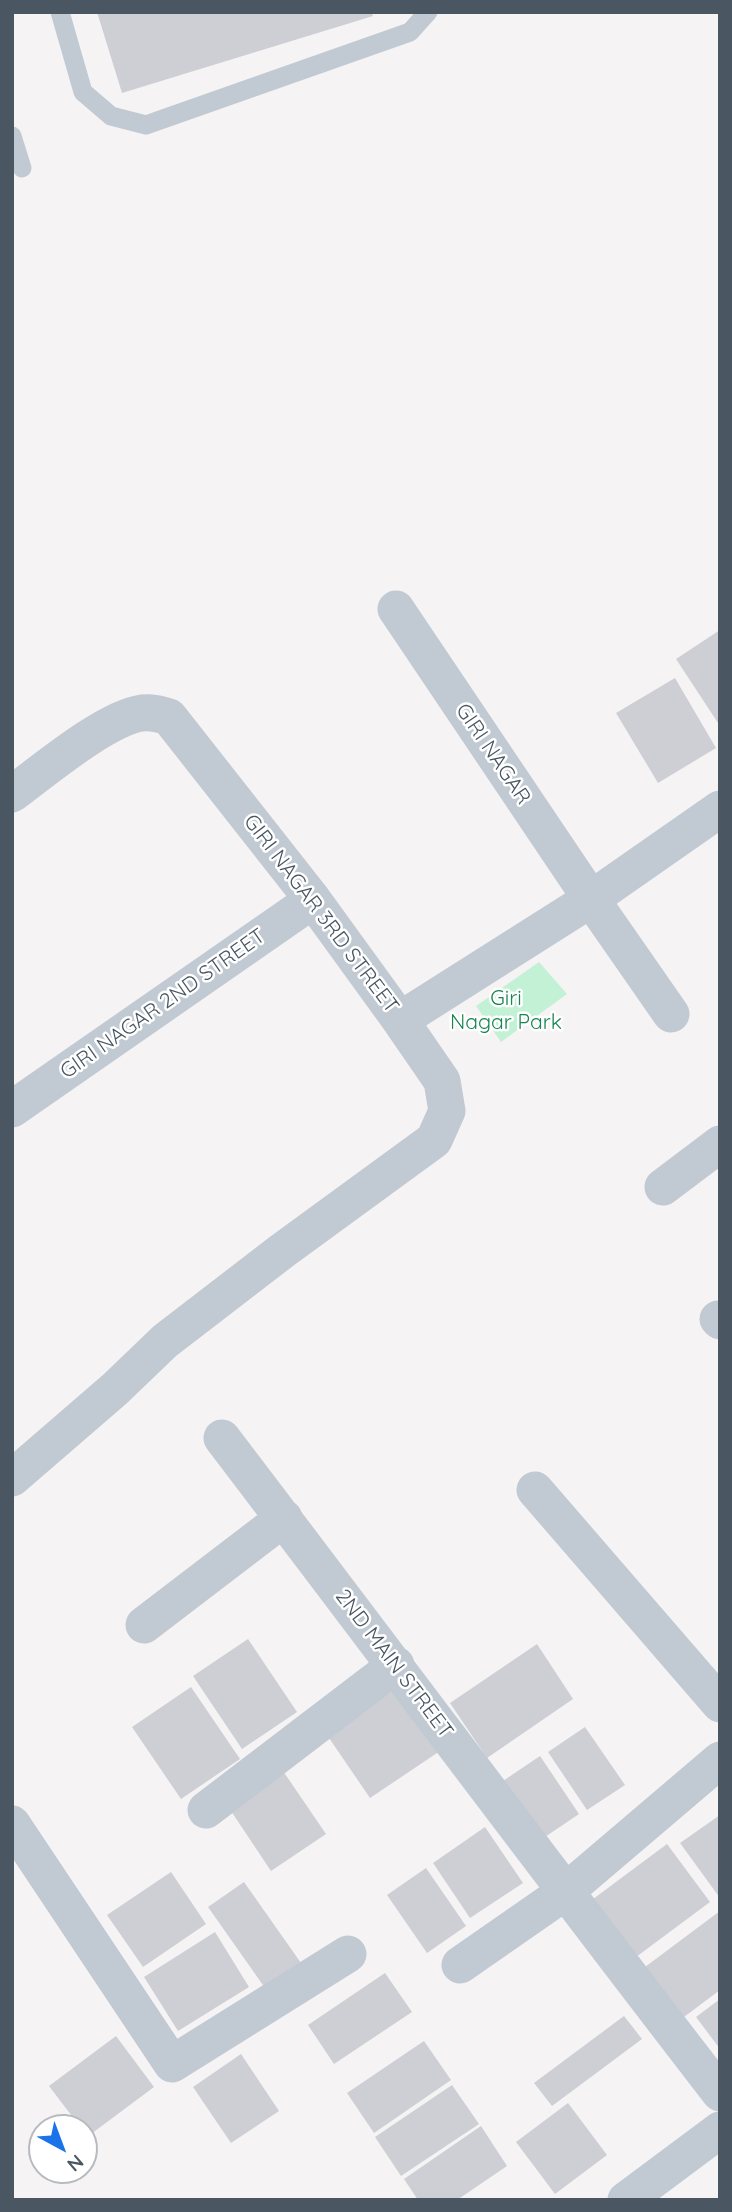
<!DOCTYPE html>
<html>
<head>
<meta charset="utf-8">
<style>
  body { margin:0 }
  #map { position:relative; width:732px; height:2212px; overflow:hidden; background:#f5f3f3; font-family:Quicksand,sans-serif }
  canvas { display:block }
  .frame { position:absolute; inset:0; border:14px solid #4a5661; pointer-events:none }
  .north { position:absolute; left:28px; top:2114px; width:70px; height:70px; box-sizing:border-box; background:#fff; border:2px solid #b7bbc0; border-radius:50%; rotate:139deg; font-size:19px; font-weight:700; line-height:28px; text-align:center; color:#4a5661 }
  .north::after { content:''; display:block; margin:auto; width:24px; height:32px; background:#1a73e8; clip-path:polygon(50% 0,100% 100%,50% 72%,0 100%) }
</style>
</head>
<body>
<div id="map">
<canvas width="732" height="2212"></canvas>
<div class="frame"></div>
<div class="north">N</div>
</div>
<script>
const g = document.querySelector('canvas').getContext('2d');
g.lineJoin = 'round';
function fill(path, color) { g.fillStyle = color; g.fill(path, 'evenodd'); }
function stroke(path, color, width, dash) { g.strokeStyle = color; g.lineWidth = width; g.lineCap = dash ? 'butt' : 'round'; g.setLineDash(dash || []); g.stroke(path); }
function drawText(font, color, halo, rows, align = 'center') {
  g.font = font + ' Quicksand,sans-serif'; g.lineWidth = 5; g.setLineDash([]); g.textBaseline = 'middle'; g.strokeStyle = halo; g.fillStyle = color; for (const [text, x, y, turn = 0] of rows) {
    g.save(); g.translate(x, y); g.rotate((+turn || 0) * Math.PI / 180); g.textAlign = isNaN(turn) ? turn : align; if (halo) g.strokeText(text, 0, 0); g.fillText(text, 0, 0); g.restore();
  }
}
fill(new Path2D(`
  M 539,962 L 567,994 L 501,1042 L 476,1006 Z`), '#c3f1d5');
fill(new Path2D(`
  M 97,12 L 371,12 L 373,16 L 122,93 Z
  M 720,630 L 720,726 L 676,659 Z
  M 675,678 L 716,748 L 658,783 L 616,713 Z
  M 248,1639 L 297,1712 L 242,1749 L 193,1676 Z
  M 537,1644 L 573,1699 L 487,1758 L 450,1703 Z
  M 400,1686 L 443,1749 L 370,1798 L 327,1735 Z
  M 191,1687 L 240,1759 L 181,1799 L 132,1727 Z
  M 585,1727 L 625,1785 L 587,1810 L 548,1752 Z
  M 540,1756 L 579,1814 L 536,1843 L 497,1785 Z
  M 283,1771 L 326,1834 L 271,1871 L 229,1808 Z
  M 720,1815 L 720,1898 L 680,1843 Z
  M 485,1827 L 523,1883 L 470,1918 L 433,1863 Z
  M 667,1844 L 710,1902 L 628,1963 L 585,1905 Z
  M 426,1868 L 466,1926 L 427,1953 L 387,1895 Z
  M 171,1872 L 206,1924 L 143,1967 L 107,1915 Z
  M 244,1882 L 301,1963 L 265,1988 L 208,1907 Z
  M 720,1911 L 720,1990 L 684,2017 L 645,1967 Z
  M 215,1932 L 249,1987 L 178,2031 L 144,1977 Z
  M 385,1973 L 412,2012 L 334,2064 L 308,2025 Z
  M 720,1999 L 720,2049 L 696,2017 Z
  M 624,2016 L 642,2039 L 552,2106 L 534,2083 Z
  M 116,2036 L 154,2087 L 87,2137 L 84,2128 L 81,2128 L 49,2086 Z
  M 424,2041 L 451,2080 L 374,2133 L 347,2093 Z
  M 241,2054 L 279,2111 L 231,2143 L 193,2087 Z
  M 452,2085 L 479,2124 L 401,2176 L 375,2137 Z
  M 568,2103 L 607,2155 L 555,2194 L 516,2142 Z
  M 481,2126 L 507,2166 L 457,2200 L 418,2200 L 404,2179 Z`), '#cdcfd5');
stroke(new Path2D(`
  M 60,12 L 83,92 L 111,116 L 146,125 L 410,32 L 428,12
  M 12,136 L 22,168`), '#c1cad2', 19);
stroke(new Path2D(`
  M 396,609 L 591,899 L 671,1014
  M 12,794 C 43,771 106,718 142,713 C 152,712 159,714 169,717 L 313,900 L 400,1020 L 591,899 L 720,809
  M 12,1109 L 313,900
  M 663,1187 L 720,1144
  M 718,1319 L 720,1321
  M 222,1438 C 388,1656 552,1876 720,2093
  M 12,1478 L 115,1389 L 165,1341 L 282,1251 L 434,1140 L 447,1111 L 442,1081 L 400,1020
  M 535,1490 L 720,1704
  M 144,1625 L 284,1518
  M 206,1810 L 396,1665
  M 12,1824 L 172,2064 L 348,1954
  M 460,1965 L 565,1892 L 720,1760
  M 626,2200 L 720,2130`), '#c1cad2', 37);
drawText('21px', '#4a5661', '#fff', [
  ["GIRI NAGAR",493,754,56],
  ["GIRI NAGAR 3RD STREET",321,914,53],
  ["GIRI NAGAR 2ND STREET",163,1004,-35],
  ["2ND MAIN STREET",394,1664,53]
]);
drawText('21px', '#17864f', '#fff', [
  ["Giri",506,999],
  ["Nagar Park",506,1023]
]);
</script>
</body>
</html>
